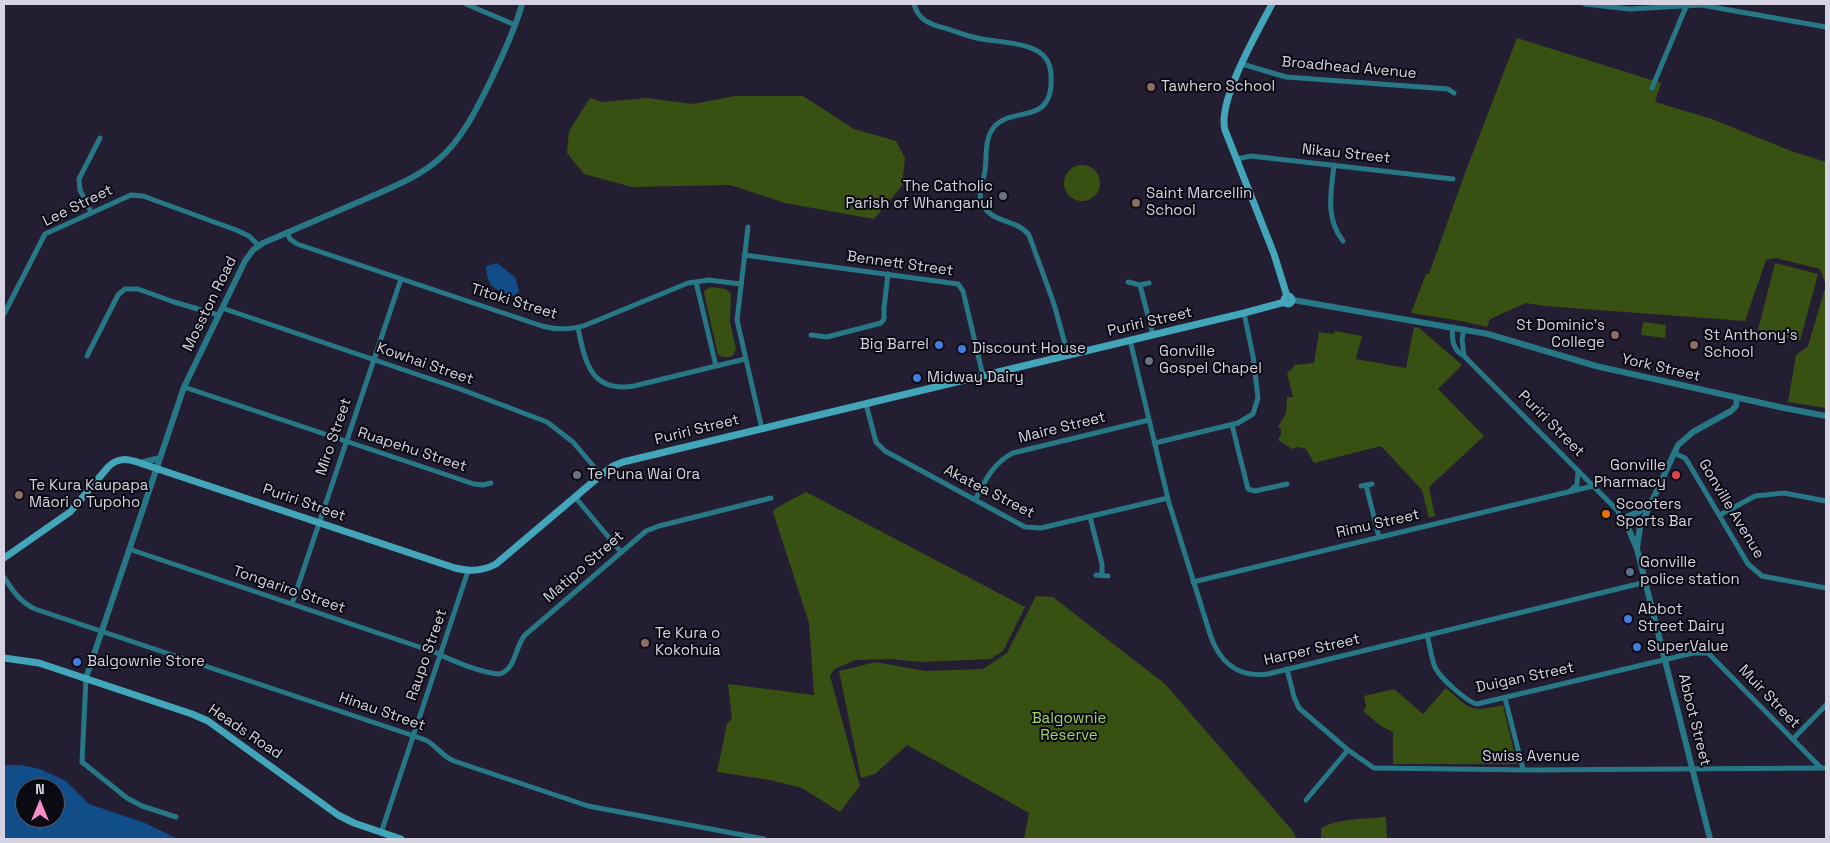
<!DOCTYPE html>
<html>
<head>
<meta charset="utf-8">
<style>
  body { margin:0 }
  #map { position:relative; width:1830px; height:843px; overflow:hidden; background:#231e32; font-family:"Space Grotesk",sans-serif }
  canvas { display:block }
  .frame { position:absolute; inset:0; border:5px solid #d6d4e2; pointer-events:none }
  .north { position:absolute; left:15px; top:778px; width:50px; height:50px; box-sizing:border-box; background:#0b0a13; border:1px solid #5c5b66; border-radius:50%; rotate:0deg; font-size:14px; font-weight:700; line-height:20px; text-align:center; color:#d6d4e2 }
  .north::after { content:''; display:block; margin:auto; width:18px; height:22px; background:#f98fc9; clip-path:polygon(50% 0,100% 100%,50% 72%,0 100%) }
</style>
</head>
<body>
<div id="map">
<canvas width="1830" height="843"></canvas>
<div class="frame"></div>
<div class="north">N</div>
</div>
<script>
const g = document.querySelector('canvas').getContext('2d');
g.lineJoin = 'round';
function fill(path, color) { g.fillStyle = color; g.fill(path, 'evenodd'); }
function stroke(path, color, width, dash) { g.strokeStyle = color; g.lineWidth = width; g.lineCap = dash ? 'butt' : 'round'; g.setLineDash(dash || []); g.stroke(path); }
function drawText(font, color, halo, rows, align = 'center') {
  g.font = font + ' "Space Grotesk",sans-serif'; g.lineWidth = 4; g.setLineDash([]); g.textBaseline = 'middle'; g.strokeStyle = halo; g.fillStyle = color; for (const [text, x, y, turn = 0] of rows) {
    g.save(); g.translate(x, y); g.rotate((+turn || 0) * Math.PI / 180); g.textAlign = isNaN(turn) ? turn : align; if (halo) g.strokeText(text, 0, 0); g.fillText(text, 0, 0); g.restore();
  }
}
fill(new Path2D(`
  M 1517,38 L 1661,83 L 1655,102 L 1712,119 L 1791,151 L 1826,162 L 1826,408 L 1788,402 L 1796,355 L 1808,346 L 1826,285 L 1820,269 L 1776,258 L 1766,260 L 1745,321 L 1545,306 L 1526,303 L 1490,319 L 1487,327 L 1461,321 L 1411,313 L 1426,274 L 1429,274 L 1465,173 Z
  M 735,96 L 803,96 L 854,129 L 896,141 L 905,158 L 902,186 L 874,219 L 785,203 L 730,185 L 632,187 L 584,174 L 567,153 L 569,131 L 590,98 L 602,102 L 647,98 L 693,104 Z
  M1064 183a18 18 0 1 1 36 0a18 18 0 1 1-36 0Z
  M 1775,263 L 1818,274 L 1800,341 L 1758,330 Z
  M 710,287 L 726,289 L 731,294 L 730,322 L 736,349 C 734,359 726,358 718,355 L 705,298 L 704,291 Z
  M 1643,322 L 1666,325 L 1665,338 L 1641,335 Z
  M 1414,327 L 1419,328 L 1462,365 L 1438,389 L 1484,436 L 1429,487 L 1435,516 L 1429,518 L 1422,490 L 1381,446 L 1314,463 L 1306,449 L 1298,447 L 1292,449 L 1278,440 L 1281,434 L 1281,429 L 1278,427 L 1286,413 L 1287,397 L 1293,397 L 1287,373 L 1294,367 L 1294,365 L 1314,363 L 1319,332 L 1334,334 L 1335,331 L 1362,336 L 1356,359 L 1406,368 Z
  M 806,492 L 1025,607 L 1003,651 L 990,659 L 920,662 L 891,659 L 856,660 L 834,669 L 830,676 L 860,786 L 840,812 L 802,788 L 770,780 L 717,772 L 727,724 L 732,718 L 728,684 L 814,695 L 809,623 L 773,512 L 776,508 Z
  M 1036,596 L 1053,597 L 1165,684 L 1292,830 L 1297,839 L 1024,839 L 1029,813 L 907,745 L 875,774 L 861,778 L 839,671 L 876,662 L 925,671 L 983,669 L 1007,653 Z
  M 1446,688 C 1470,709 1470,713 1503,705 L 1517,764 L 1393,764 L 1393,732 L 1381,726 L 1363,711 L 1366,707 L 1364,696 L 1394,689 L 1423,714 Z
  M 1386,817 L 1387,839 L 1321,839 L 1321,829 C 1334,818 1368,819 1386,817 Z`), '#385113');
fill(new Path2D(`
  M 497,263 L 515,277 L 519,291 L 514,296 C 495,291 487,287 486,266 Z
  M 4,765 L 21,765 L 40,769 L 66,781 L 89,804 L 145,823 L 178,839 L 4,839 ZM 25,788 L 55,788 L 55,818 L 25,818 Z`), '#104d89');
stroke(new Path2D(`
  M 466,4 L 515,25
  M 914,4 C 918,21 932,25 948,29 C 957,32 967,36 977,38 C 997,43 1036,41 1047,60 C 1052,69 1051,77 1051,86 C 1048,124 1011,107 994,127 C 984,139 987,156 985,171 C 983,184 976,195 984,207 C 994,223 1018,220 1029,235 L 1054,304 L 1068,355
  M 1585,4 L 1629,9 L 1701,5 L 1826,27
  M 1242,64 L 1286,77 L 1448,89 L 1454,93
  M 1652,88 L 1685,9 L 1689,4
  M 1237,159 L 1251,156 L 1453,179
  M 1334,165 C 1331,192 1325,218 1343,241
  M 91,212 L 80,190 L 79,179 L 100,138
  M 748,227 L 737,320 L 762,429
  M 287,232 L 290,239 L 297,244 L 542,326 C 557,330 571,330 586,325 L 688,283 L 709,280 L 740,284
  M 744,255 L 958,284 L 963,291 L 983,376
  M 696,282 L 716,366
  M 1128,282 L 1140,285 L 1149,283
  M 1140,285 L 1153,335
  M 222,308 L 460,389 L 547,422 L 573,442 L 601,475
  M 4,314 L 45,234 L 131,195 L 143,196 L 236,230 L 249,236 L 259,246
  M 1453,327 C 1451,339 1453,350 1464,356 L 1618,511 L 1619,516 L 1626,523
  M 578,328 C 585,361 590,393 634,386 L 745,359
  M 1464,329 L 1462,339 L 1464,356
  M 811,335 L 827,337 L 881,323 L 884,319 L 884,308 L 888,274
  M 1130,340 L 1169,503 L 1210,634 C 1219,662 1238,678 1268,674 L 1646,582
  M 87,356 L 118,295 L 125,289 L 138,289 L 174,302 L 218,315
  M 184,387 L 474,484 L 483,485 L 491,483
  M 866,404 L 876,442 L 885,451 L 1025,527 L 1041,528 L 1168,498
  M 1232,425 L 1248,489 L 1255,491 L 1287,484
  M 1155,443 L 1238,423 L 1253,414 L 1258,398 L 1253,356 L 1244,313
  M 1674,453 L 1685,458 L 1689,464 L 1748,564 L 1762,576 L 1826,588
  M 1366,485 L 1379,537
  M 1361,486 L 1372,484
  M 1570,491 L 1577,485 L 1578,471
  M 575,497 L 621,552
  M 975,500 C 985,481 993,463 1013,453 L 1149,420
  M 1720,515 L 1755,496 L 1784,493 L 1826,501
  M 1090,517 L 1102,564 L 1102,575
  M 129,549 L 437,653 C 452,661 482,673 499,674 C 516,670 515,646 525,635 L 646,531 L 659,526 L 771,498
  M 1096,575 L 1108,576
  M 4,577 C 13,591 20,602 35,609 L 423,739 C 435,743 441,756 454,761 L 588,806 L 764,839
  M 1193,582 L 1593,486
  M 292,604 L 401,279
  M 1427,635 C 1430,645 1431,658 1435,667 C 1439,677 1467,702 1477,704 L 1693,653 L 1708,653 L 1821,768
  M 1287,669 L 1294,697 L 1299,708 L 1348,750 L 1374,768 L 1528,770 L 1826,768
  M 86,678 L 82,762 L 127,798 L 142,806 L 176,817
  M 1505,698 L 1523,769
  M 1793,739 L 1826,705
  M 1306,800 L 1348,750
  M 381,833 L 468,571`), '#277787', 5);
stroke(new Path2D(`
  M 1293,300 L 1488,334 L 1596,366 L 1784,408 L 1826,416
  M 140,463 L 160,458
  M 1651,501 L 1639,512 L 1628,516 L 1626,523 L 1637,549 L 1710,839
  M 1637,548 L 1640,527 L 1678,445 L 1693,432 L 1731,411 L 1736,406 L 1737,398
  M 86,678 L 184,387 L 245,261 L 253,250 L 263,243 C 295,229 328,215 361,201 C 387,189 416,179 438,160 C 463,139 478,106 492,78 C 503,54 515,30 522,4`), '#277787', 6);
stroke(new Path2D(`
  M 1272,4 C 1258,31 1217,101 1225,130 L 1274,254 L 1287,296
  M1284 300a4 4 0 1 1 8 0a4 4 0 1 1-8 0Z
  M 4,558 L 70,512 L 109,466 C 119,457 128,459 140,463 L 455,568 C 470,572 483,571 496,564 L 601,475 L 613,466 L 623,462 L 1244,313 L 1285,302
  M 4,658 L 39,663 L 192,714 L 208,721 L 338,815 L 354,823 L 401,839`), '#42a5b9', 7);
for (const [x, y, r, color] of [
  [1151,87,5,"#8d6e63"],
  [1003,196,5,"#6b7280"],
  [1136,203,5,"#8d6e63"],
  [1615,335,5,"#8d6e63"],
  [939,345,5,"#3f7fe0"],
  [1694,345,5,"#8d6e63"],
  [962,349,5,"#3f7fe0"],
  [1149,361,5,"#6b7280"],
  [917,378,5,"#3f7fe0"],
  [577,475,5,"#6b7280"],
  [1676,475,5,"#e0444e"],
  [19,495,5,"#8d6e63"],
  [1606,514,5,"#e8710a"],
  [1630,572,5,"#5c6f8a"],
  [1628,619,5,"#3f7fe0"],
  [645,643,5,"#8d6e63"],
  [1637,647,5,"#3f7fe0"],
  [77,662,5,"#3f7fe0"]
]) { const dot = new Path2D(); dot.arc(x, y, r, 0, 2 * Math.PI); g.fillStyle = color; g.fill(dot); stroke(dot, '#0b0a13', 2); }
drawText('15px', '#d6d4e2', '#0b0a13', [
  ["Broadhead Avenue",1349,68,5],
  ["Nikau Street",1346,154,6],
  ["Lee Street",78,206,-26],
  ["Bennett Street",900,264,8],
  ["Titoki Street",514,302,17],
  ["Mosston Road",210,304,-64],
  ["Puriri Street",1150,322,-13],
  ["Kowhai Street",425,364,19],
  ["York Street",1661,368,13],
  ["Puriri Street",1551,424,45],
  ["Maire Street",1062,428,-14],
  ["Puriri Street",697,430,-14],
  ["Miro Street",334,437,-71],
  ["Ruapehu Street",412,450,18],
  ["Akatea Street",989,492,27],
  ["Puriri Street",304,503,19],
  ["Gonville Avenue",1731,509,59],
  ["Rimu Street",1378,524,-13],
  ["Matipo Street",584,567,-41],
  ["Tongariro Street",289,590,19],
  ["Harper Street",1312,650,-13],
  ["Raupo Street",427,655,-71],
  ["Duigan Street",1525,678,-12],
  ["Muir Street",1769,697,46],
  ["Hinau Street",382,712,19],
  ["Abbot Street",1694,720,76],
  ["Heads Road",245,732,34],
  ["Swiss Avenue",1531,757]
]);
drawText('15px', '#d6d4e2', '#0b0a13', [
  ["Tawhero School",1161,87],
  ["The Catholic",993,187,"right"],
  ["Parish of Whanganui",993,204,"right"],
  ["Saint Marcellin",1146,194],
  ["School",1146,211],
  ["St Dominic's",1605,326,"right"],
  ["College",1605,343,"right"],
  ["St Anthony's",1704,336],
  ["School",1704,353],
  ["Big Barrel",929,345,"right"],
  ["Discount House",972,349],
  ["Gonville",1159,352],
  ["Gospel Chapel",1159,369],
  ["Midway Dairy",927,378],
  ["Gonville",1666,466,"right"],
  ["Pharmacy",1666,483,"right"],
  ["Te Puna Wai Ora",587,475],
  ["Te Kura Kaupapa",29,486],
  ["Māori o Tupoho",29,503],
  ["Scooters",1616,505],
  ["Sports Bar",1616,522],
  ["Gonville",1640,563],
  ["police station",1640,580],
  ["Abbot",1638,610],
  ["Street Dairy",1638,627],
  ["Te Kura o",655,634],
  ["Kokohuia",655,651],
  ["SuperValue",1647,647],
  ["Balgownie Store",87,662]
], 'left');
drawText('15px', '#a4d369', '#0b0a13', [
  ["Balgownie",1069,719],
  ["Reserve",1069,736]
]);
</script>
</body>
</html>
